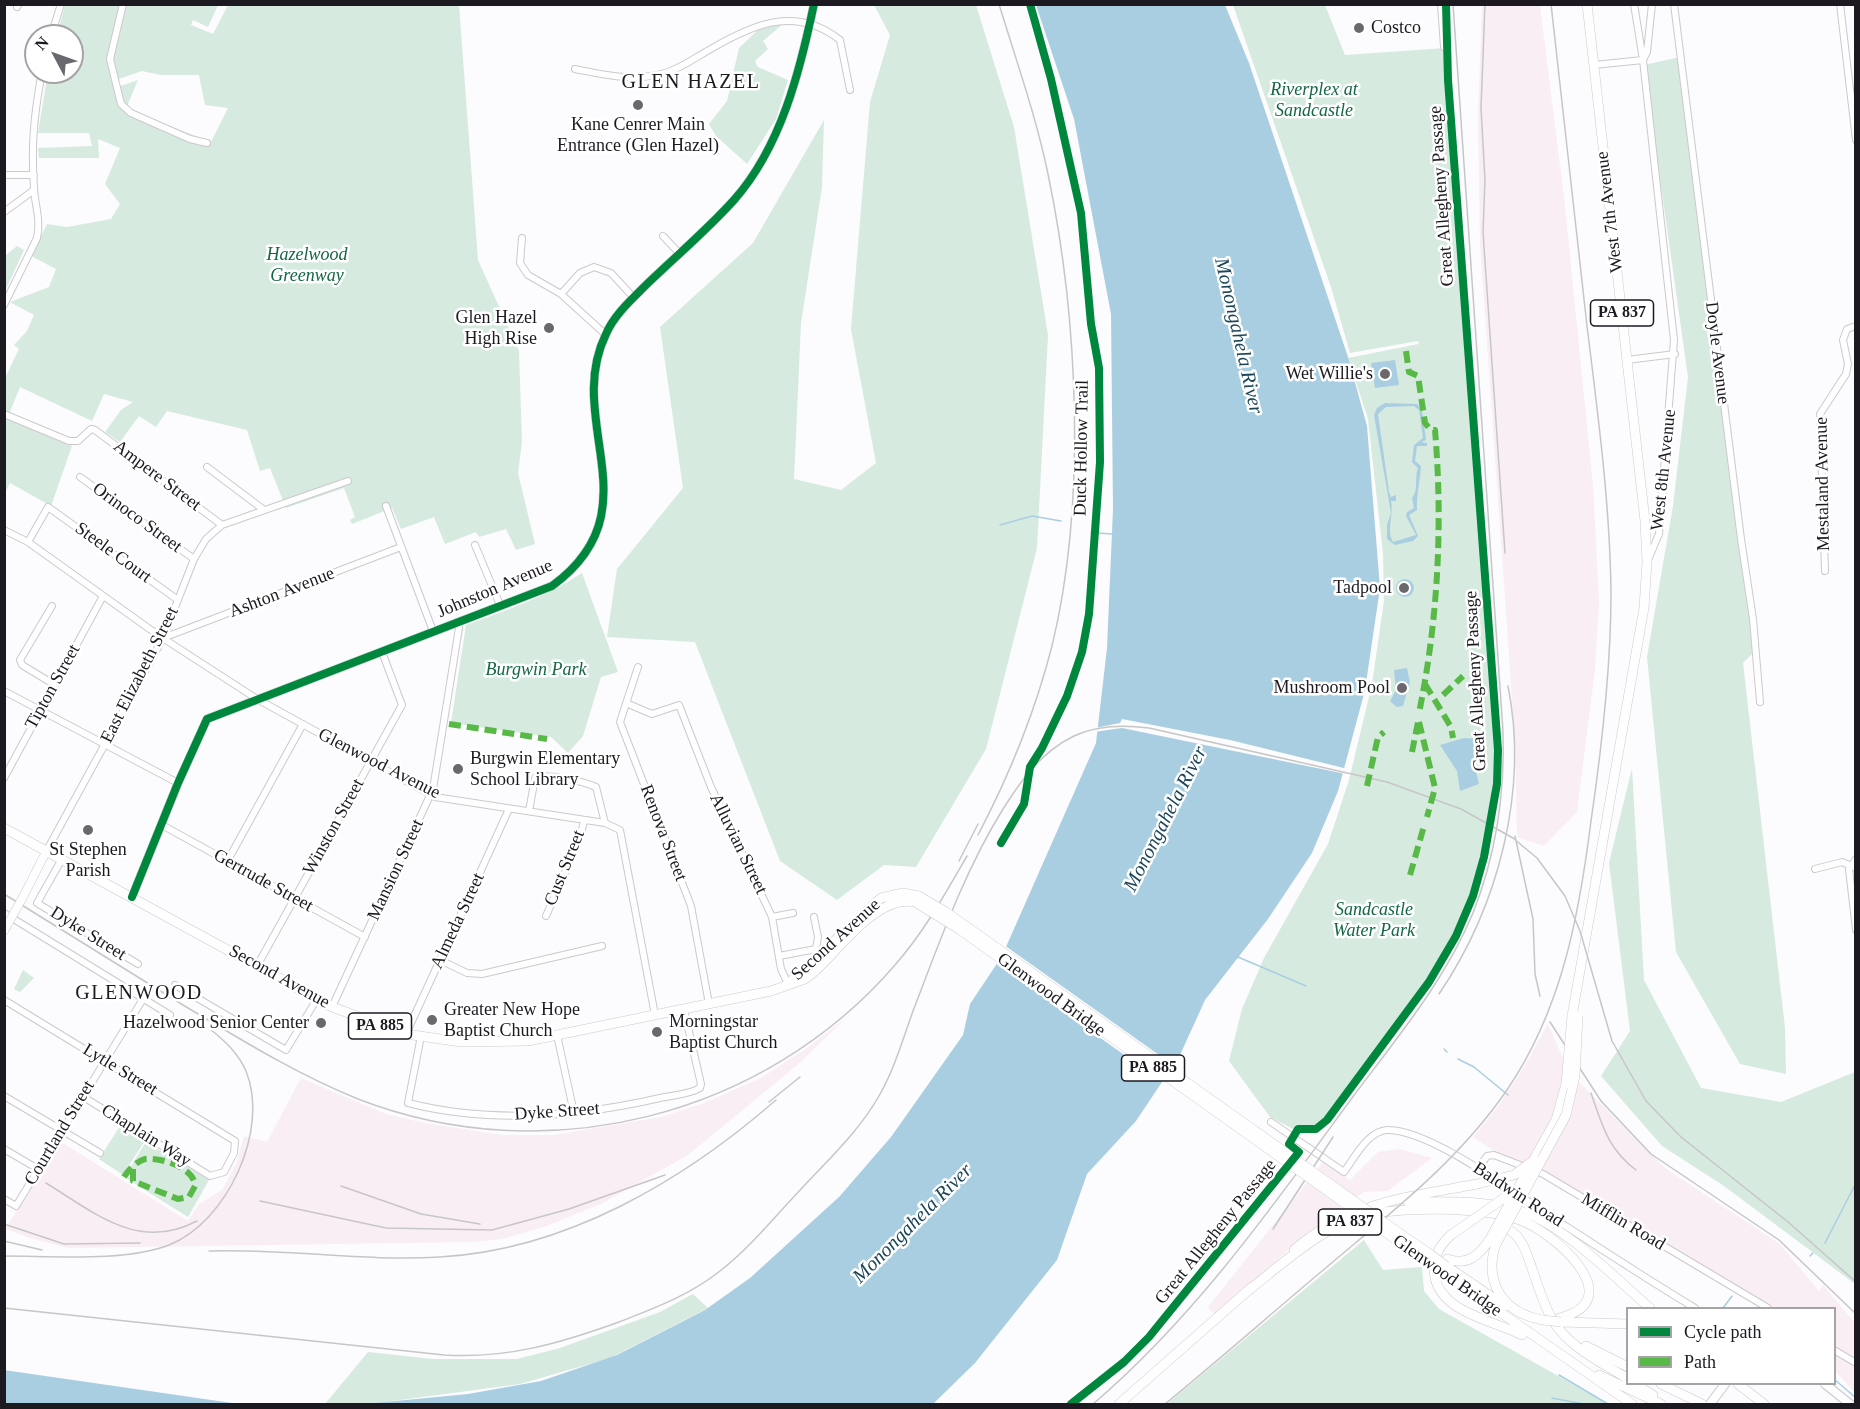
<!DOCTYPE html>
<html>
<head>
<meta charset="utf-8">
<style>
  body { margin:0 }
  #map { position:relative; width:1860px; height:1409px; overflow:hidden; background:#fcfbfd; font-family:"Times New Roman",serif }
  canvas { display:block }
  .frame { position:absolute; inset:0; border:6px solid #1d1920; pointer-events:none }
  .legend { position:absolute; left:1626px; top:1307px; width:210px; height:78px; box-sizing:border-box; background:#fff; border:2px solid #a5a3a6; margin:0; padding:8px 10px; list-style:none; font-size:18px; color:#1d1920 }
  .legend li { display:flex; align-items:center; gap:12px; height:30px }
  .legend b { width:30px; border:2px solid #a5a3a6 }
  .north { position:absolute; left:24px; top:24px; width:60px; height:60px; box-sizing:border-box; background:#fff; border:2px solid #a5a3a6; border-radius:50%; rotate:311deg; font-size:16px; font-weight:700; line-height:24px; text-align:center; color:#1d1920 }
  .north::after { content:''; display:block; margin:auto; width:21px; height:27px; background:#6b686d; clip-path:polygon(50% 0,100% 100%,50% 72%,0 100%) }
</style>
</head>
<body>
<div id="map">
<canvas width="1860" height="1409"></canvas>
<div class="frame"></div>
<ul class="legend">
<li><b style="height:8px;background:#00873e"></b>Cycle path</li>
<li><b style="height:8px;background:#58b947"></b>Path</li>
</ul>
<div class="north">N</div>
</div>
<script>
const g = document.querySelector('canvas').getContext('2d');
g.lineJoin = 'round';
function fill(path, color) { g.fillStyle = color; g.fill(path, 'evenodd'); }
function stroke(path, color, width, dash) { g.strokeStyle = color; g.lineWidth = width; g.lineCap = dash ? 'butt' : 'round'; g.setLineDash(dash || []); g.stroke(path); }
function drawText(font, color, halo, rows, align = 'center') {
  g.font = font + ' "Times New Roman",serif'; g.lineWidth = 5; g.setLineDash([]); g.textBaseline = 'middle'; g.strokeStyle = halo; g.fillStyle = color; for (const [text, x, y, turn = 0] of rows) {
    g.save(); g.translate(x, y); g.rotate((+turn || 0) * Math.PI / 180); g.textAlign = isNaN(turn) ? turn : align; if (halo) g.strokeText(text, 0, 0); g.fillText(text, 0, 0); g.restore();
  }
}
fill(new Path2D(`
  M 1482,5 L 1540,5 L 1565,206 L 1593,485 L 1599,602 L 1595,670 L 1577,812 L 1544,846 L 1517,837 L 1515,741 L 1480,244 L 1478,117 Z
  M 848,1016 L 801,1062 L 688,1155 L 601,1204 L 544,1227 L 502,1239 L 471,1242 L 68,1248 L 33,1239 L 5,1229 L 61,1142 L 188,1221 L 199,1204 L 222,1190 L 236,1164 L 244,1136 L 267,1142 L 301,1078 L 386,1114 L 425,1123 L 502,1135 L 553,1135 L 661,1117 L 704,1103 L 761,1078 L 810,1046 Z
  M 1548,1024 L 1577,1090 L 1579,1082 L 1665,1168 L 1780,1244 L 1819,1291 L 1823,1285 L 1855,1323 L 1855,1393 L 1835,1371 L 1834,1308 L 1776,1308 L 1524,1163 L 1494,1151 L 1473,1137 L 1499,1105 L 1523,1069 Z
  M 1400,1149 L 1432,1158 L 1388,1191 L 1364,1192 L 1329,1215 L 1214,1315 L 1208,1307 L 1323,1162 L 1350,1180 L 1378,1152 Z`), '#f9eef4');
fill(new Path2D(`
  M 65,5 L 218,5 L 208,27 L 193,20 L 191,25 L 213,34 L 228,5 L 459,5 L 478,260 L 519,351 L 522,442 L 518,473 L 535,544 L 516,550 L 506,529 L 479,537 L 476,532 L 445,544 L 434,517 L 401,529 L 392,508 L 352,524 L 350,520 L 355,517 L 344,488 L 286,508 L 270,468 L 260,471 L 247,430 L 167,411 L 156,427 L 139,416 L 120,442 L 105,432 L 121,410 L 133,402 L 104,394 L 92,421 L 20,387 L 7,419 L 72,446 L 51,506 L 10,483 L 5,493 L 5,378 L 19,349 L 14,345 L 27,331 L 34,315 L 10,302 L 49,287 L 56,269 L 31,256 L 47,224 L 67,227 L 111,219 L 120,204 L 105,184 L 120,148 L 98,139 L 99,158 L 39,158 L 38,148 L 92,146 L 89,133 L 38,133 L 48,72 L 72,72 L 72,36 L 57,36 ZM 142,71 L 161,75 L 199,75 L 205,105 L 228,108 L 211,142 L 139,114 L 127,106 L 138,80 L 115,88 L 113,81 Z
  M 874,5 L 976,5 L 1014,127 L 1048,335 L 1037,548 L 986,749 L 916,867 L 884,865 L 837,900 L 780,861 L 695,642 L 607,637 L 617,569 L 683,488 L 660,327 L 753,243 L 824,120 L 822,187 L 801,323 L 794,479 L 841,490 L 876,463 L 851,329 L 870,102 L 890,35 Z
  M 1233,5 L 1325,5 L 1345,55 L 1446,48 L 1496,743 C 1496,771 1492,794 1487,820 C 1484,838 1483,857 1478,874 C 1452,968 1382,1041 1326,1118 L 1316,1128 L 1298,1128 L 1295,1130 L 1270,1117 L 1229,1061 L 1242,1009 L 1264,958 L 1328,844 L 1349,780 L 1372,684 L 1384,601 L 1383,554 L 1368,419 L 1348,358 L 1419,344 L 1418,341 L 1350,353 L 1331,287 Z
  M 783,24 L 763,41 L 768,49 L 755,61 L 758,67 L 788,80 L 776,119 L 747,164 L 716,136 L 709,124 L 727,101 L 739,48 L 759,29 Z
  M 1680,57 L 1756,650 L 1743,663 L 1785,1028 L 1786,1074 L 1740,1064 L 1676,952 L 1647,657 L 1673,506 L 1688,377 L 1644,65 Z
  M 17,246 L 24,250 L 5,291 L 5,256 Z
  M 582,573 L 618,672 L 601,677 L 583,736 L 568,753 L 551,737 L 451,723 L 466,625 C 507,610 546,597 582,573 Z
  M 1632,768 L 1644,980 L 1701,1088 L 1781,1102 L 1855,1072 L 1855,1284 L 1724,1186 L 1662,1146 L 1601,1076 L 1630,1031 L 1609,863 Z
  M 23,970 L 34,978 L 20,992 L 14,989 Z
  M 122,1123 L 146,1139 L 123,1175 L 99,1159 Z
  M 146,1142 L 209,1180 L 188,1217 L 124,1177 Z
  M 1364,1240 L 1383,1270 L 1422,1267 L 1424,1291 L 1439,1309 L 1608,1404 L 1167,1404 Z
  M 693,1294 L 708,1308 L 610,1358 L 520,1384 L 370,1404 L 325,1404 L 368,1352 L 433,1359 L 517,1359 L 560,1348 L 660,1312 Z`), '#d6eadf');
fill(new Path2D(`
  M 1036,5 L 1225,5 L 1249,63 L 1348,357 L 1367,426 L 1380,588 L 1365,690 L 1338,791 L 1312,853 L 1268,919 L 1205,1000 L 1180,1055 L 1136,1121 L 1087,1174 L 1057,1260 L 975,1363 L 933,1404 L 364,1404 L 468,1394 L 541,1381 L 617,1355 L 705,1310 L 750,1278 L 839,1197 L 891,1137 L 963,1035 L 970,1004 L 1002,956 L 1096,743 L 1107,648 L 1113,509 L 1111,314 L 1074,119 Z
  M 1395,360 L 1399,385 L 1375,388 L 1371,363 Z
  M 1385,403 L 1417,404 L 1422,410 L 1426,440 L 1421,442 L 1427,443 L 1427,446 L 1417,446 L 1415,461 L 1421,466 C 1420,481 1416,496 1417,510 L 1409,515 L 1418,536 L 1413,541 L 1395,545 L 1387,539 L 1387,525 L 1391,513 L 1374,415 L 1377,408 ZM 1414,406 L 1419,410 L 1423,438 L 1414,445 L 1412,462 L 1418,468 C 1414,478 1419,490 1412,498 L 1414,508 L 1407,512 L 1406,516 L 1416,535 L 1393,542 C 1386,530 1394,515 1391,501 L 1396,501 L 1396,495 L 1391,497 L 1389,492 L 1378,414 L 1386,407 Z
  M1396 588a9 9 0 1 1 18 0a9 9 0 1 1-18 0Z
  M 1407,668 L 1410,682 L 1403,706 L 1397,707 L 1390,701 L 1396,690 L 1394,670 Z
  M 1464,738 L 1484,739 L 1475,768 L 1479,784 L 1460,791 L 1457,771 L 1440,745 Z
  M 4,1370 L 239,1404 L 248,1404 L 5,1404 Z`), '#aacee1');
fill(new Path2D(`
  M 1122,719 L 1230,740 L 1348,769 L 1346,774 L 1122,728 L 1094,732 L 1095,728 L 1120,723 Z
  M 1004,945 L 1176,1067 L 1165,1084 L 994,962 Z`), '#fcfbfd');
stroke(new Path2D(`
  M 1000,525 L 1032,516 L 1061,521
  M 1091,532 L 1093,532
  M 1096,533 L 1113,534
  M 1238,957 L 1306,986
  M 1444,1049 L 1447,1052
  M 1458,1059 L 1474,1067 L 1508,1095
  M 1825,1243 L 1856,1183
  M 1810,1256 L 1813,1253
  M 1723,1308 L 1732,1296
  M 1559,1375 L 1608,1404
  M 1834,1379 L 1856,1398
  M 1552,1398 L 1583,1404`), '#aacee1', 1.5);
const minor = new Path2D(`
  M 123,4 L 110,59 L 121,104 L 131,113 L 190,139 L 207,143
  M 1441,4 L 1444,47
  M 1634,4 L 1643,60 L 1674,340 L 1659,534 L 1648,560
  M 1674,4 L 1741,539 L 1753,619 L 1760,702
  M 1840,4 L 1856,140
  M 17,7 L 19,4
  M 51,36 L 61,4
  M 1594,65 L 1643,60 L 1647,52 L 1652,4
  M 575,69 C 606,75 634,82 665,73 C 681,68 695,58 709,50 C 753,24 796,5 840,40 L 850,90
  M 4,175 L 34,175
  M 4,212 L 34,190
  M 663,236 L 679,253
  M 522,238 L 520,263 L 528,275 L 561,294 L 605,334
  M 561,294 L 580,273 L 594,267 L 611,273 L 634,298
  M 4,305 L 37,238 C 41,220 35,206 34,188 C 31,145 34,114 42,72
  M 1627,360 L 1675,354
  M 4,414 L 69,441 L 78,441 L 91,429 L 95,430 L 222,525
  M 207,467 L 264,510
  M 80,477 L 194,559
  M 386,506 L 433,631
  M 4,530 L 28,542 L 158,635 L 257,699 L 435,797 L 605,823 L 620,830 L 655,1015
  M 28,542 L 48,507 L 178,600
  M 475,545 L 500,605
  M 1825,571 L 1820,414 L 1846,374 L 1848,364 L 1843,340 L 1847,329 L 1856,326
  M 52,606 L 20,660 L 22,665 L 55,685
  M 163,638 L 401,547
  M 638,667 L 620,722 L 691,906 L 709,1004
  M 4,691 L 178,783
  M 626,703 L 652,714 L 679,705 L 711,787 L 772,917 L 781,969 L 788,984
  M 4,778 L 103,596
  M 529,811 L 535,778 C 544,772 585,782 596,787 L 605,823
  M 162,825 L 365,937
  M 47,850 L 163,638 L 194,559 L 206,539 L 222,525 L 348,481
  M 62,859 L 37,903 L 138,964
  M 1856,859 L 1849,869 L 1856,930
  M 228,860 L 303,724
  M 1815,869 L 1842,862 L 1856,868
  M 4,913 L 170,1015
  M 546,916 L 580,838 L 584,821
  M 772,917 L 793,913
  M 779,956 L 816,949 L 818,937 L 814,917
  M 440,960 L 467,973 L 482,974 L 602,946
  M 257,966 L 402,705 L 382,652
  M 175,985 L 286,1050 L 317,999
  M 4,1000 L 235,1141 L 234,1153 L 224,1172 L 210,1176 L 82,1096
  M 332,1007 L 433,789 L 459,628 L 457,622
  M 406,1034 L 509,809
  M 557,1035 L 574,1113
  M 421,1036 L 408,1103 C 491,1124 577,1117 660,1098 C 672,1095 688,1095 700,1088 L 701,1084 L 684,1010
  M 4,1096 L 100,1153
  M 1271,1122 L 1344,1172 C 1355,1157 1369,1129 1389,1130 C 1430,1131 1506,1187 1541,1210 C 1592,1243 1643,1277 1695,1308
  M 4,1149 L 38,1169
  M 1478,1169 L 1487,1156 L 1494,1155 L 1543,1174 L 1768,1308
  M 4,1199 L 16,1206 L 143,999
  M 1834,1350 L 1856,1363`);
const tertiary = new Path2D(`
  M 23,897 L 47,850
  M 132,897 L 178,783 L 207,719 L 552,586 C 656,510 563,422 606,334 C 614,315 632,299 646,285 C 675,257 707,230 734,200 C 781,147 800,71 814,4
  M 4,931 L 9,922`);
const secondary = new Path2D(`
  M 1825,1384 L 1850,1404
  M 1710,1404 L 1725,1384`);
const primary = new Path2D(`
  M 4,828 L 332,1007 L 406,1034 L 461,1042 L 528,1041 L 771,991 L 805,979 L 814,972 C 840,949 877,894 915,902
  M 792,980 L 881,898 L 903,893 L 919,896
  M 1572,1016 L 1644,608 L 1647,562 L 1645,521 L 1587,4
  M 1534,1159 L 1556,1120 L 1566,1084
  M 1408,1202 C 1447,1202 1495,1199 1531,1215 C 1573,1234 1615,1278 1650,1308
  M 1500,1222 L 1517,1236 L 1523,1245 C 1534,1269 1539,1296 1552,1319 C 1568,1347 1601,1362 1628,1379
  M 1395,1230 L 1430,1254
  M 1451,1235 C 1441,1244 1435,1253 1434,1267 C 1433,1312 1491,1319 1522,1335
  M 1391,1236 L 1429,1263
  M 1496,1244 C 1483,1282 1503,1313 1543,1320
  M 1294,1250 C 1348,1202 1409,1197 1477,1184
  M 1447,1259 C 1467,1266 1479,1256 1490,1239
  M 1446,1266 L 1505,1306
  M 1444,1273 L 1632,1404
  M 1249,1290 C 1283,1263 1321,1228 1363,1216 C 1401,1206 1480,1207 1517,1219 C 1552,1230 1632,1299 1560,1318
  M 1561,1322 L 1628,1324
  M 1586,1346 L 1628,1367
  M 1599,1375 L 1661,1404
  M 1635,1384 L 1653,1395
  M 1661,1384 L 1702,1404
  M 1738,1384 L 1764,1404
  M 1119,1404 L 1252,1287`);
stroke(minor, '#ccc9ce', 8);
stroke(tertiary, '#ccc9ce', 9);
stroke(secondary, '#ccc9ce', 10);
stroke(primary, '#ccc9ce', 10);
stroke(minor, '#fffeff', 6);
stroke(tertiary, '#fffeff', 8);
stroke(secondary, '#fffeff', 8);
stroke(primary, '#fffeff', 9);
stroke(new Path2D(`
  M 1485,4 L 1481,108 L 1485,180 L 1483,232 L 1505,553
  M 978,835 C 1010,774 1035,712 1052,646 C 1087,502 1078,318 1048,174 C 1036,116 1016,60 999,4
  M 1515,836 L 1533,919 L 1535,974 L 1540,996
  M 959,861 L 978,824
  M 4,894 C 64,931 124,968 183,1005 C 240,1039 296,1074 358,1099 C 546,1172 764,1117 895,965 C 924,932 945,894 967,856
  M 1439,994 C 1498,907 1529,791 1508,686
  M 1550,1022 L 1601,1101 L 1651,1154 L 1779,1240 L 1856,1314
  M 1591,1093 C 1602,1125 1608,1149 1636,1170
  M 769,1102 L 800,1077
  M 46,1183 C 95,1213 138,1252 197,1221
  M 341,1186 L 421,1214 L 480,1224
  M 260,1201 L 386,1228 L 492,1230 L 569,1209 L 665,1175
  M 4,1224 L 64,1244 L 140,1243
  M 1273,1229 L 1333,1137
  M 4,1241 L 42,1250
  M 209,1251 C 286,1248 363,1262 440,1257 C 566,1250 683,1181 776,1100
  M 4,1256 C 52,1256 126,1262 169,1245 C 227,1222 270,1130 246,1071 C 238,1053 225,1041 210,1029
  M 4,1308 L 444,1355 C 507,1359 561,1343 619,1322 C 655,1308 690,1295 720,1271 C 751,1247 776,1215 803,1187 C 830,1158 859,1131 879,1096 C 894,1070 903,1039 913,1011 C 940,941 964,872 1003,809 C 1022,779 1041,752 1074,736 C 1098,725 1123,725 1149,728 L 1387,782 L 1461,809 L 1513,838 L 1537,858 L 1565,896 L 1580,931 L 1612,1041 L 1646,1101 L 1681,1137 L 1788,1222 L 1856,1282
  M 1093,1404 C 1195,1317 1273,1206 1352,1098 C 1396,1039 1445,981 1473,913 C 1496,855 1505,793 1503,731 L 1453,4
  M 1165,1404 C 1220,1359 1273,1312 1328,1266 C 1392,1212 1459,1160 1507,1090 C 1562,1009 1579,916 1591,821 C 1602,746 1611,670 1611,593 C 1610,504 1598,415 1587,326 C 1575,219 1563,112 1551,4`), '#c7c6c7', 1.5);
const tertiaryBridge = new Path2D(`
  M 9,922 L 23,897`);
const primaryBridge = new Path2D(`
  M 919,896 L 946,912 L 1395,1230
  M 915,902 L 959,929 L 1391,1236
  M 1566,1084 L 1572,1016
  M 1477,1184 L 1514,1175 L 1530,1163
  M 1451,1235 L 1514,1191
  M 1490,1239 L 1534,1159
  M 1496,1244 L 1566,1115 L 1575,1076 L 1578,1016
  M 1430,1254 L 1446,1266
  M 1429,1263 L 1444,1273
  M 1543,1320 L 1561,1322`);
stroke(tertiaryBridge, '#ccc9ce', 9, []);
stroke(primaryBridge, '#ccc9ce', 10, []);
stroke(tertiaryBridge, '#fffeff', 8);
stroke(primaryBridge, '#fffeff', 9);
stroke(new Path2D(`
  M 1406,351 L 1409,372 L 1418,376 L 1425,423 L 1431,430 L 1435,430 C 1443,525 1438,620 1419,713
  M 1425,684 L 1451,727 L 1453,738
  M 1443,695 L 1463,676
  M 1419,722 L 1435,788 L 1427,817
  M 449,724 L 547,739
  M 1412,752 L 1418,722
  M 1367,786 L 1378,737 L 1384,732
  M 1410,875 L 1424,826
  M 124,1177 C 128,1170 137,1161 145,1159 C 161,1157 195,1168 195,1186 L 189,1197 L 178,1199 L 133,1181 L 133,1167`), '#58b947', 6, [12, 6]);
stroke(new Path2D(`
  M 1001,843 L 1024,804 L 1030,767 L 1042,748 L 1067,696 L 1082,652 L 1089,614 L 1100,462 L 1099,368 L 1091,324 L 1081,213 L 1051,79 L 1030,4
  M 132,897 L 178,783 L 207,719 L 552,586 C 656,510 563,422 606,334 C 614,315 632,299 646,285 C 675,257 707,230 734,200 C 781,147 800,71 814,4
  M 1071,1404 L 1124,1362 L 1149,1337 L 1299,1152 L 1289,1144 L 1298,1129 L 1316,1129 L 1327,1120 L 1429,982 L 1456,936 L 1473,896 L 1484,857 L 1497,784 L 1498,750 L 1448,80 L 1446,4`), '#00873e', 8);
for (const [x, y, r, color] of [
  [1359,28,6,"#6b686d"],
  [638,105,6,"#6b686d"],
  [549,328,6,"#6b686d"],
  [1385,374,6,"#6b686d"],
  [1404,588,6,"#6b686d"],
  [1402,688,6,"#6b686d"],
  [458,769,6,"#6b686d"],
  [88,830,6,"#6b686d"],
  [432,1020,6,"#6b686d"],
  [321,1023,6,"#6b686d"],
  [657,1032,6,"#6b686d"]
]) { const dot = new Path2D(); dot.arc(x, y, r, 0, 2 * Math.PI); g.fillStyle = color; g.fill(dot); stroke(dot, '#fff', 2); }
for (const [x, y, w] of [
  [1622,313,63],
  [380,1026,63],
  [1153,1068,63],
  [1350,1222,63]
]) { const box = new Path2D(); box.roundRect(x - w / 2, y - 13, w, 26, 4.5); g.fillStyle = '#fff'; g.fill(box); stroke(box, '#1d1920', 1.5); }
drawText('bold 16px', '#1d1920', null, [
  ["PA 837",1622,313],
  ["PA 885",380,1026],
  ["PA 885",1153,1068],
  ["PA 837",1350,1222]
]);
drawText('18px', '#1d1920', '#fff', [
  ["Costco",1371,28,"left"],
  ["Kane Cenrer Main",638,125,"center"],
  ["Entrance (Glen Hazel)",638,146,"center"],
  ["Glen Hazel",537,318],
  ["High Rise",537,339],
  ["Wet Willie's",1373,374],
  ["Tadpool",1392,588],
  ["Mushroom Pool",1390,688],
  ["Burgwin Elementary",470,759,"left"],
  ["School Library",470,780,"left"],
  ["St Stephen",88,850,"center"],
  ["Parish",88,871,"center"],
  ["Greater New Hope",444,1010,"left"],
  ["Baptist Church",444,1031,"left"],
  ["Morningstar",669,1022,"left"],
  ["Baptist Church",669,1043,"left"],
  ["Hazelwood Senior Center",309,1023]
], 'right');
drawText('italic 18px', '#146743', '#fff', [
  ["Riverplex at",1314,90],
  ["Sandcastle",1314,111],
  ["Hazelwood",307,255],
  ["Greenway",307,276],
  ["Burgwin Park",536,670],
  ["Sandcastle",1374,910],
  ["Water Park",1374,931]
]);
drawText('18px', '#1d1920', '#fff', [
  ["Great Allegheny Passage",1442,196,-94],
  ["West 7th Avenue",1610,212,-97],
  ["Doyle Avenue",1717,353,83],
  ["Duck Hollow Trail",1082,448,-89],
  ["West 8th Avenue",1664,470,-84],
  ["Ampere Street",157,476,37],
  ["Mestaland Avenue",1823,484,-91],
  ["Orinoco Street",137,518,36],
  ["Steele Court",113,553,36],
  ["Johnston Avenue",495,589,-23],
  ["Ashton Avenue",282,593,-21],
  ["East Elizabeth Street",140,675,-63],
  ["Great Allegheny Passage",1476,681,-93],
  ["Tipton Street",53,687,-61],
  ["Glenwood Avenue",379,764,27],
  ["Winston Street",334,827,-61],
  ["Renova Street",663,833,69],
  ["Alluvian Street",738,844,64],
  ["Cust Street",565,868,-68],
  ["Mansion Street",396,870,-65],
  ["Gertrude Street",263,881,29],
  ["Almeda Street",458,921,-65],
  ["Dyke Street",88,934,32],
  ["Second Avenue",836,940,-42],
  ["Second Avenue",279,977,29],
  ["Glenwood Bridge",1051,995,36],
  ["Lytle Street",120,1070,31],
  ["Dyke Street",557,1112,-4],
  ["Courtland Street",60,1133,-59],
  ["Chaplain Way",146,1136,32],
  ["Baldwin Road",1518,1195,33],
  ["Mifflin Road",1623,1222,31],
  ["Great Allegheny Passage",1216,1232,-51],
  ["Glenwood Bridge",1447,1276,35]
]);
g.letterSpacing = '1.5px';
drawText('20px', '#1d1920', '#fff', [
  ["GLEN HAZEL",691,83],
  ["GLENWOOD",139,994]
]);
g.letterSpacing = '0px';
drawText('italic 20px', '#1a4558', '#fff', [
  ["Monongahela River",1238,336,77],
  ["Monongahela River",1166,819,-63],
  ["Monongahela River",913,1224,-45]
]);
</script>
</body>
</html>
